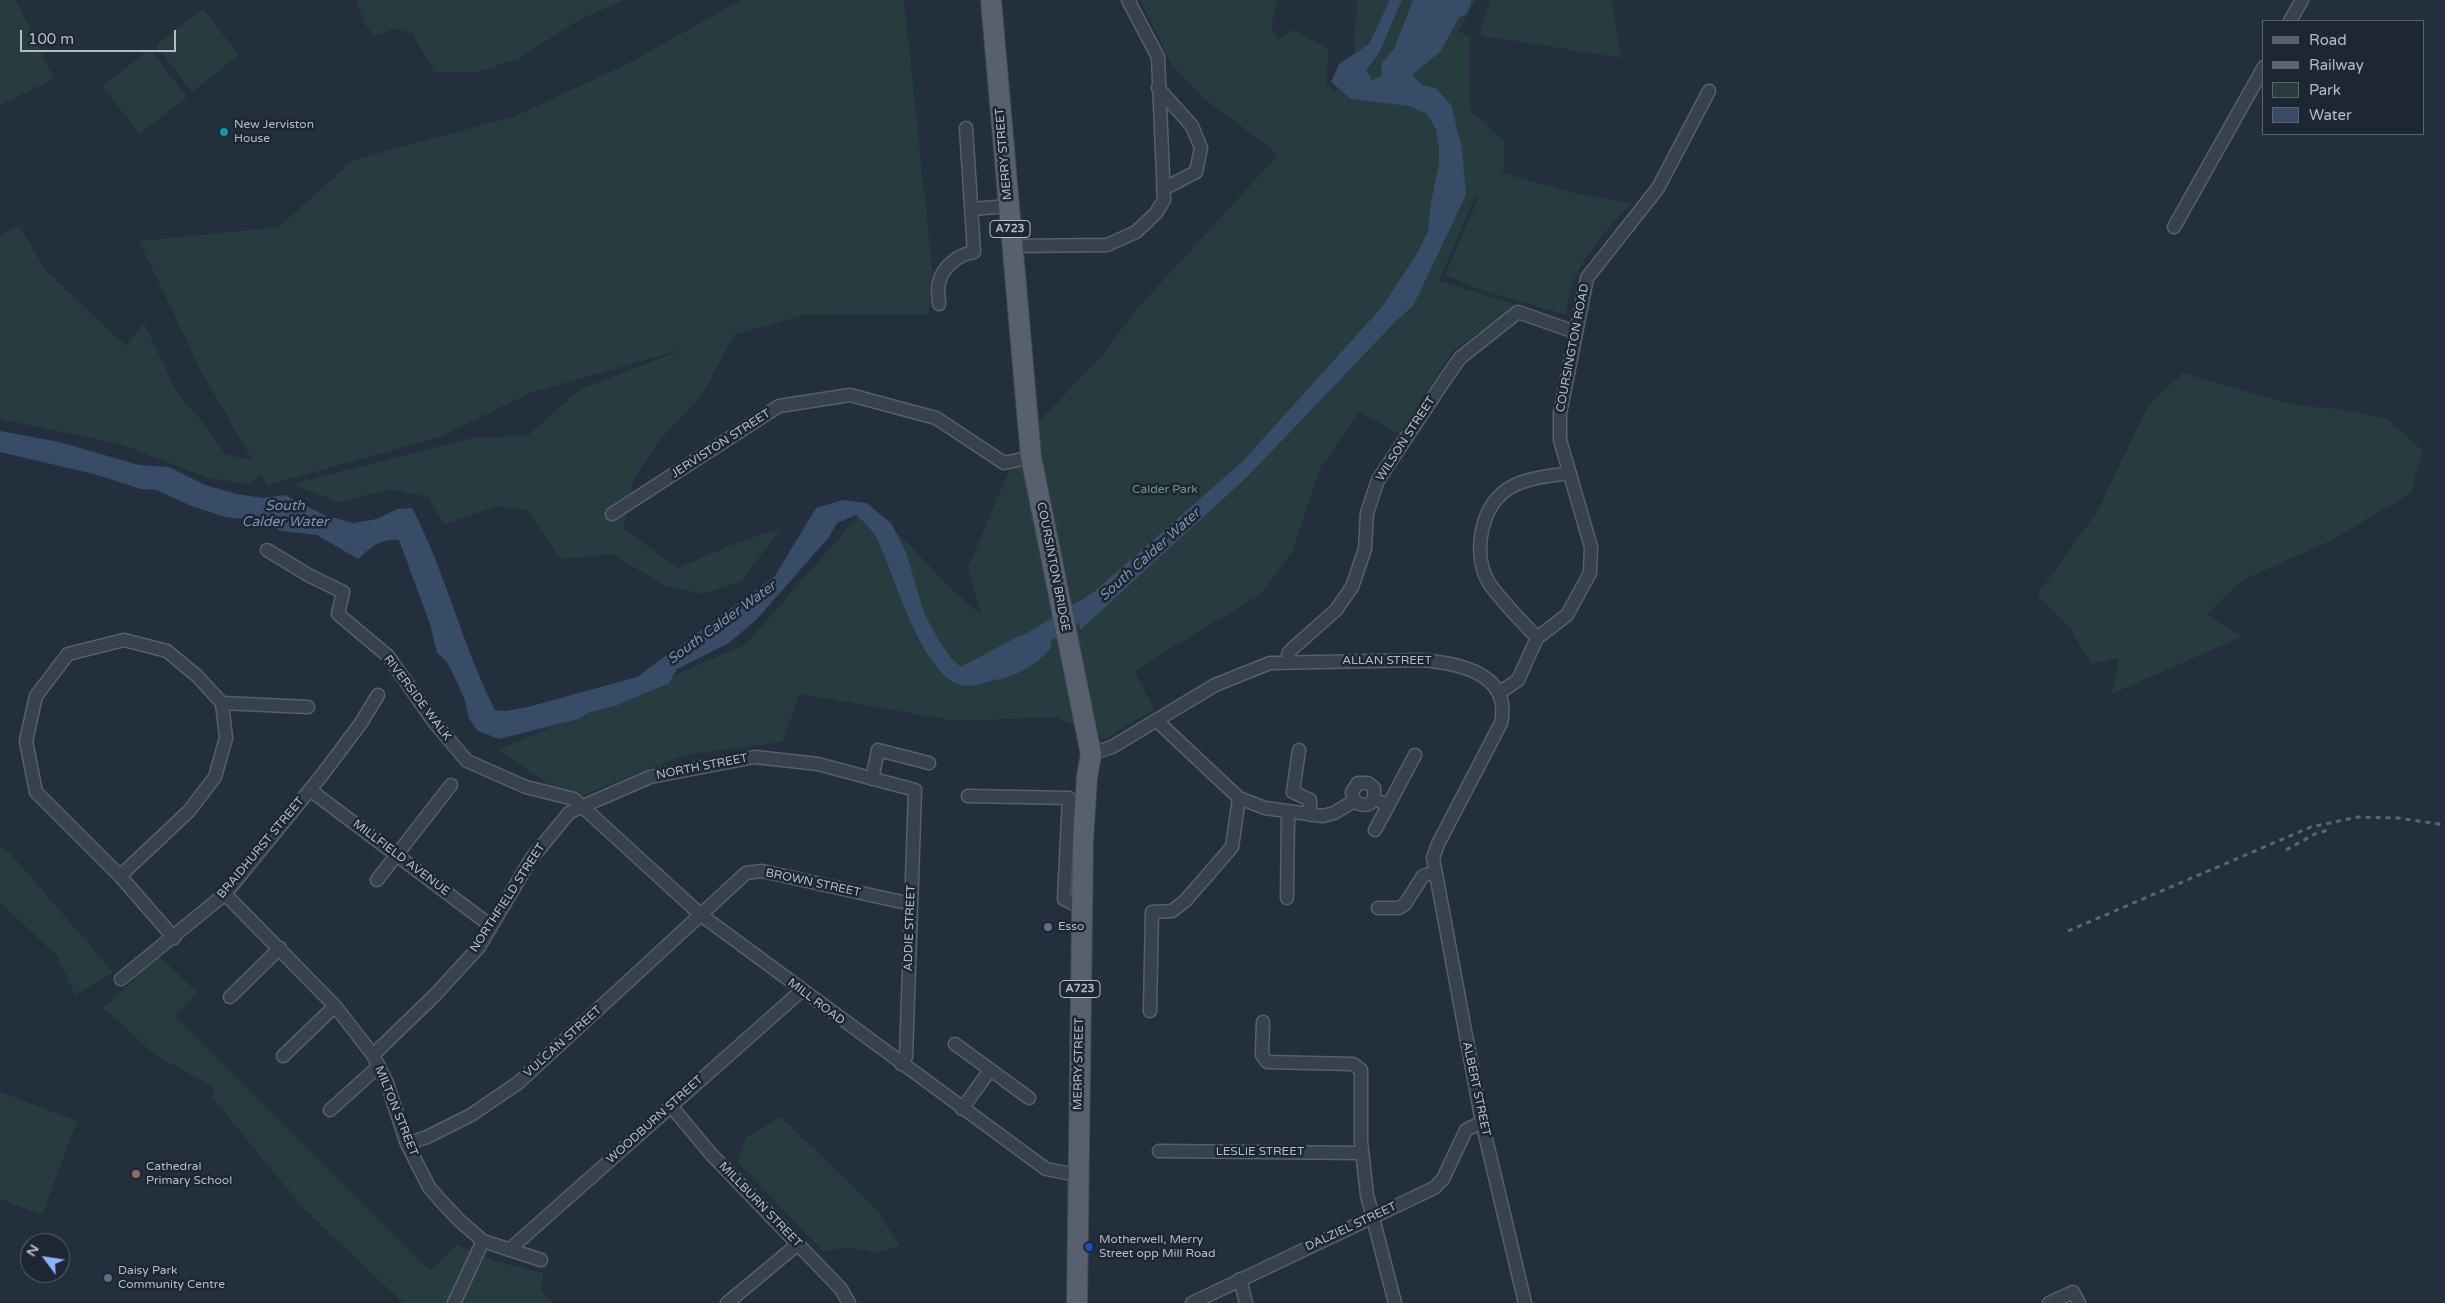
<!DOCTYPE html>
<html>
<head>
<meta charset="utf-8">
<style>
  body { margin:0 }
  #map { position:relative; width:2445px; height:1303px; overflow:hidden; background:#242f3e; font-family:"Varela Round",sans-serif }
  canvas { display:block }
  .legend { position:absolute; left:2262px; top:20px; width:162px; height:115px; box-sizing:border-box; background:#1d2633; border:1px solid #59626f; margin:0; padding:6px 9px; list-style:none; font-size:15px; color:#b4bcc9 }
  .legend li { display:flex; align-items:center; gap:10px; height:25px }
  .legend b { width:25px; border:1px solid #59626f }
  .north { position:absolute; left:20px; top:1233px; width:50px; height:50px; box-sizing:border-box; background:#1d2633; border:1px solid #59626f; border-radius:50%; rotate:301deg; font-size:14px; font-weight:700; line-height:20px; text-align:center; color:#b4bcc9 }
  .north::after { content:''; display:block; margin:auto; width:18px; height:22px; background:#8ab4f8; clip-path:polygon(50% 0,100% 100%,50% 72%,0 100%) }
  .scale { position:absolute; left:20px; top:30px; width:156px; height:22px; box-sizing:border-box; border:2px solid #b4bcc9; border-top:0; padding-left:6px; font-size:15px; line-height:18px; white-space:nowrap; color:#b4bcc9; -webkit-text-stroke:4px #1d2633; paint-order:stroke }
</style>
</head>
<body>
<div id="map">
<canvas width="2445" height="1303"></canvas>
<ul class="legend">
<li><b style="height:6px;background:#56606e"></b>Road</li>
<li><b style="height:6px;background:#5a6575"></b>Railway</li>
<li><b style="height:14px;background:#263c3f"></b>Park</li>
<li><b style="height:14px;background:#394c67"></b>Water</li>
</ul>
<div class="north">N</div>
<div class="scale">100 m</div>
</div>
<script>
const g = document.querySelector('canvas').getContext('2d');
g.lineJoin = 'round';
function fill(path, color) { g.fillStyle = color; g.fill(path, 'evenodd'); }
function stroke(path, color, width, dash) { g.strokeStyle = color; g.lineWidth = width; g.lineCap = dash ? 'butt' : 'round'; g.setLineDash(dash || []); g.stroke(path); }
function drawText(font, color, halo, rows, align = 'center') {
  g.font = font + ' "Varela Round",sans-serif'; g.lineWidth = 5; g.setLineDash([]); g.textBaseline = 'middle'; g.strokeStyle = halo; g.fillStyle = color; for (const [text, x, y, turn = 0] of rows) {
    g.save(); g.translate(x, y); g.rotate((+turn || 0) * Math.PI / 180); g.textAlign = isNaN(turn) ? turn : align; if (halo) g.strokeText(text, 0, 0); g.fillText(text, 0, 0); g.restore();
  }
}
fill(new Path2D(`
  M 0,0 L 16,0 L 54,79 L 0,105 Z
  M 356,0 L 624,0 L 579,20 L 518,59 L 477,72 L 435,73 L 412,33 L 394,29 L 374,36 L 365,24 Z
  M 741,0 L 904,0 L 933,277 L 929,315 L 807,314 L 734,335 L 702,395 L 658,442 L 634,479 L 623,528 L 678,568 L 726,547 L 781,528 L 742,581 L 703,594 L 664,585 L 612,554 L 560,559 L 527,510 L 499,506 L 444,524 L 428,497 L 390,489 L 338,502 L 293,484 L 472,438 L 527,436 L 579,390 L 684,349 L 530,393 L 440,437 L 267,485 L 261,474 L 250,484 L 208,478 L 120,444 L 0,419 L 0,235 L 19,226 L 46,271 L 126,346 L 144,323 L 177,393 L 206,426 L 225,454 L 253,461 L 201,371 L 139,241 L 279,227 L 353,160 L 516,116 L 631,62 Z
  M 1140,0 L 1277,0 L 1271,28 L 1278,41 L 1293,30 L 1329,49 L 1326,84 L 1335,91 L 1354,53 L 1357,0 L 1476,0 L 1458,31 L 1470,37 L 1470,110 L 1505,142 L 1503,173 L 1574,193 L 1632,203 C 1609,227 1581,256 1571,288 C 1568,297 1568,307 1566,315 L 1478,289 L 1445,275 L 1477,201 L 1476,194 L 1439,281 L 1518,305 L 1453,351 L 1399,434 L 1359,412 L 1321,467 L 1292,552 L 1260,595 L 1163,653 L 1135,672 L 1154,709 L 1105,739 L 1056,717 L 956,721 L 800,694 L 782,742 L 684,755 L 581,796 L 548,784 L 498,750 L 745,645 L 869,504 L 955,592 L 982,616 L 968,568 L 1007,475 L 1028,433 L 1104,353 L 1134,312 L 1277,156 L 1269,147 L 1202,97 L 1172,65 Z
  M 1490,0 L 1612,0 L 1621,58 L 1479,35 Z
  M 203,9 L 239,55 L 192,92 L 156,45 Z
  M 150,49 L 187,97 L 140,134 L 102,86 Z
  M 2183,373 L 2293,405 L 2337,409 L 2387,419 L 2422,450 L 2411,493 L 2334,539 L 2241,581 L 2207,614 L 2241,637 L 2112,694 L 2119,658 L 2091,664 L 2069,627 L 2037,595 L 2097,512 L 2149,404 Z
  M 0,846 L 10,853 L 113,972 L 75,995 L 57,956 L 0,902 Z
  M 159,956 L 198,993 L 175,1016 L 430,1271 L 457,1245 L 495,1261 L 543,1273 L 541,1290 L 553,1303 L 403,1303 L 301,1206 L 212,1097 L 215,1088 L 155,1055 L 104,1008 Z
  M 0,1092 L 77,1121 L 42,1215 L 0,1199 Z
  M 781,1117 L 875,1208 L 900,1246 L 879,1252 L 846,1248 L 823,1251 L 738,1162 L 746,1137 Z`), '#263c3f');
fill(new Path2D(`
  M 1390,0 L 1402,0 L 1379,53 L 1366,70 L 1372,80 L 1382,76 L 1381,64 L 1394,49 L 1413,0 L 1472,0 L 1467,14 L 1459,17 L 1441,51 L 1412,75 L 1422,85 L 1436,88 L 1451,105 L 1462,148 L 1466,195 L 1413,306 L 1396,321 L 1247,477 L 1080,630 L 1078,606 L 1243,461 L 1382,307 L 1416,255 L 1428,232 L 1431,202 L 1439,164 L 1439,147 L 1436,129 L 1427,114 L 1409,106 L 1351,99 L 1331,82 L 1339,64 L 1369,44 Z
  M 0,431 L 59,442 L 139,465 L 169,467 L 205,485 L 237,494 L 263,498 L 285,495 L 324,515 L 353,523 L 377,519 L 397,509 L 412,508 C 446,573 462,645 495,710 L 505,711 L 528,707 L 637,677 L 775,576 L 816,508 L 843,500 L 866,503 L 891,523 L 906,552 L 924,613 L 938,639 L 951,658 L 961,667 L 1015,638 L 1043,628 L 1052,646 C 1039,664 1017,676 995,680 C 987,682 977,686 969,686 C 923,688 894,570 876,537 C 872,529 863,521 856,515 L 837,523 L 829,537 L 757,619 L 729,643 L 677,669 L 669,683 L 615,706 L 590,712 L 578,719 L 499,739 L 478,731 L 469,719 L 465,700 L 455,678 L 447,662 L 437,653 L 430,624 L 399,540 C 381,538 371,547 358,559 L 317,535 L 282,531 L 251,520 L 225,517 L 192,506 L 156,490 L 141,489 L 94,474 L 0,452 Z`), '#394c67');
stroke(new Path2D(`
  M 1024,646 L 1099,600`), '#394c67', 19);
const street = new Path2D(`
  M 2290,21 L 2302,0
  M 1158,88 L 1192,126 L 1201,148 L 1196,172 L 1163,189
  M 973,209 L 1008,206
  M 2174,227 L 2264,67
  M 1012,246 L 1107,245 L 1136,232 L 1156,213 L 1164,200 L 1158,57 L 1128,0
  M 939,304 C 939,297 937,289 939,283 C 942,267 959,254 974,252 L 966,128
  M 612,514 L 779,406 L 850,395 L 936,418 L 1004,463 L 1031,457
  M 267,550 L 310,576 L 343,592 L 338,614 L 388,656 L 434,722 L 467,761 L 526,787 L 574,799 L 701,915 L 1046,1169 L 1077,1175
  M 1537,638 C 1521,620 1502,602 1489,583 C 1473,557 1479,511 1505,491 C 1522,478 1549,476 1570,473
  M 1289,662 L 1288,654 L 1292,649 L 1336,610 L 1352,587 L 1365,549 L 1367,513 L 1378,480 L 1446,378 L 1460,358 L 1518,312 L 1575,332
  M 1499,693 L 1518,680 L 1537,638 L 1567,615 L 1590,573 L 1591,547 L 1560,440 L 1560,413 L 1587,278 L 1658,188 L 1709,91
  M 222,703 L 308,707
  M 1156,720 L 1239,798 L 1265,808 L 1323,816 L 1334,813 L 1354,801 L 1352,792 L 1358,783 L 1368,783 L 1374,788 L 1374,799 C 1369,807 1361,806 1354,801
  M 1299,750 L 1293,792 L 1310,800 L 1310,815
  M 1091,754 L 1112,747 L 1215,685 L 1270,663 L 1421,660 C 1458,663 1512,673 1501,723 L 1438,844 L 1433,858 L 1482,1122 L 1525,1303
  M 872,779 L 878,750 L 929,763
  M 310,790 L 491,926
  M 968,796 L 1069,798 L 1064,899 L 1082,908
  M 1388,806 L 1415,755
  M 1375,830 L 1388,806 L 1381,802
  M 120,876 L 189,811 L 215,777 L 226,738 L 222,703 L 197,676 L 167,651 L 124,640 L 68,654 L 36,696 L 26,741 L 36,792 L 120,876 L 174,938
  M 377,880 L 451,785
  M 225,894 L 335,1006 L 373,1055 L 387,1083 L 407,1144 L 429,1187 L 440,1200 L 460,1221 L 483,1241 L 541,1260
  M 1287,898 L 1288,812
  M 1378,908 L 1399,908 L 1405,904 L 1423,876 L 1435,872
  M 121,979 L 225,894 L 322,775 L 361,723 L 378,695
  M 230,997 L 280,948
  M 1150,1011 L 1152,912 L 1172,911 L 1185,901 L 1232,847 L 1239,798
  M 1263,1022 L 1262,1055 L 1267,1062 L 1353,1064 L 1361,1070 L 1361,1141 L 1367,1195 L 1395,1303
  M 955,1044 L 1029,1098
  M 373,1055 L 435,995 L 479,947 L 531,859 L 569,813 L 581,807 L 650,777 L 755,757 L 818,764 L 915,790 L 906,1057 L 901,1064
  M 283,1056 L 335,1006
  M 671,1106 L 711,1154 L 841,1289 L 849,1303
  M 962,1109 L 990,1070
  M 330,1110 L 379,1066
  M 407,1144 L 427,1137 L 471,1115 L 518,1083 L 746,873 L 762,871 L 911,904
  M 1159,1151 L 1362,1153
  M 509,1250 L 801,991
  M 1240,1279 L 1246,1303
  M 454,1303 L 483,1241
  M 727,1303 L 798,1244
  M 1192,1303 L 1434,1188 L 1443,1179 L 1466,1130 L 1482,1122
  M 2049,1303 L 2073,1292 L 2079,1303`);
const primary = new Path2D(`
  M 991,0 L 1031,457 L 1091,754 L 1087,777 L 1083,840 L 1077,1303`);
stroke(street, '#565f6c', 15);
stroke(primary, '#414a57', 22);
stroke(street, '#38414e', 12);
stroke(primary, '#56606e', 20);
stroke(new Path2D(`
  M 2286,850 L 2315,834 L 2331,829
  M 2068,931 L 2311,827 L 2358,817 L 2398,818 L 2445,825`), '#5a6575', 3, [5, 5]);
for (const [x, y, r, color] of [
  [224,132,5,"#0f9aa8"],
  [1048,927,5,"#5c6f8a"],
  [136,1174,5,"#8d6e63"],
  [1089,1247,5,"#1a4fb4"],
  [108,1278,5,"#5c6f8a"]
]) { const dot = new Path2D(); dot.arc(x, y, r, 0, 2 * Math.PI); g.fillStyle = color; g.fill(dot); stroke(dot, '#1d2633', 2); }
for (const [x, y, w] of [
  [1010,229,40],
  [1080,989,40]
]) { const box = new Path2D(); box.roundRect(x - w / 2, y - 8.5, w, 17, 4); g.fillStyle = '#1d2633'; g.fill(box); stroke(box, '#b4bcc9', 1); }
drawText('bold 11px', '#b4bcc9', null, [
  ["A723",1010,229],
  ["A723",1080,989]
]);
drawText('12px', '#b4bcc9', '#1d2633', [
  ["New Jerviston",234,125],
  ["House",234,139],
  ["Esso",1058,927],
  ["Cathedral",146,1167],
  ["Primary School",146,1181],
  ["Motherwell, Merry",1099,1240],
  ["Street opp Mill Road",1099,1254],
  ["Daisy Park",118,1271],
  ["Community Centre",118,1285]
], 'left');
drawText('12px', '#b4bcc9', '#1d2633', [
  ["MERRY STREET",1004,154,-95],
  ["COURSINGTON ROAD",1573,348,-79],
  ["WILSON STREET",1406,439,-57],
  ["JERVISTON STREET",721,444,-33],
  ["COURSINTON BRIDGE",1053,567,79],
  ["ALLAN STREET",1387,661],
  ["RIVERSIDE WALK",417,698,53],
  ["NORTH STREET",702,767,-11],
  ["BRAIDHURST STREET",261,848,-50],
  ["MILLFIELD AVENUE",401,858,37],
  ["BROWN STREET",813,883,12],
  ["NORTHFIELD STREET",508,898,-57],
  ["ADDIE STREET",910,928,-88],
  ["MILL ROAD",816,1002,37],
  ["VULCAN STREET",563,1042,-42],
  ["MERRY STREET",1079,1064,-89],
  ["ALBERT STREET",1476,1089,78],
  ["MILTON STREET",396,1111,68],
  ["WOODBURN STREET",655,1120,-42],
  ["LESLIE STREET",1260,1152],
  ["MILLBURN STREET",760,1205,46],
  ["DALZIEL STREET",1351,1227,-25]
]);
drawText('12px', '#6b9a76', '#1d2633', [
  ["Calder Park",1165,490]
]);
drawText('italic 14px', '#7c92b1', '#1d2633', [
  ["South",285,506],
  ["Calder Water",285,522],
  ["South Calder Water",1150,555,-42],
  ["South Calder Water",722,623,-36]
]);
</script>
</body>
</html>
